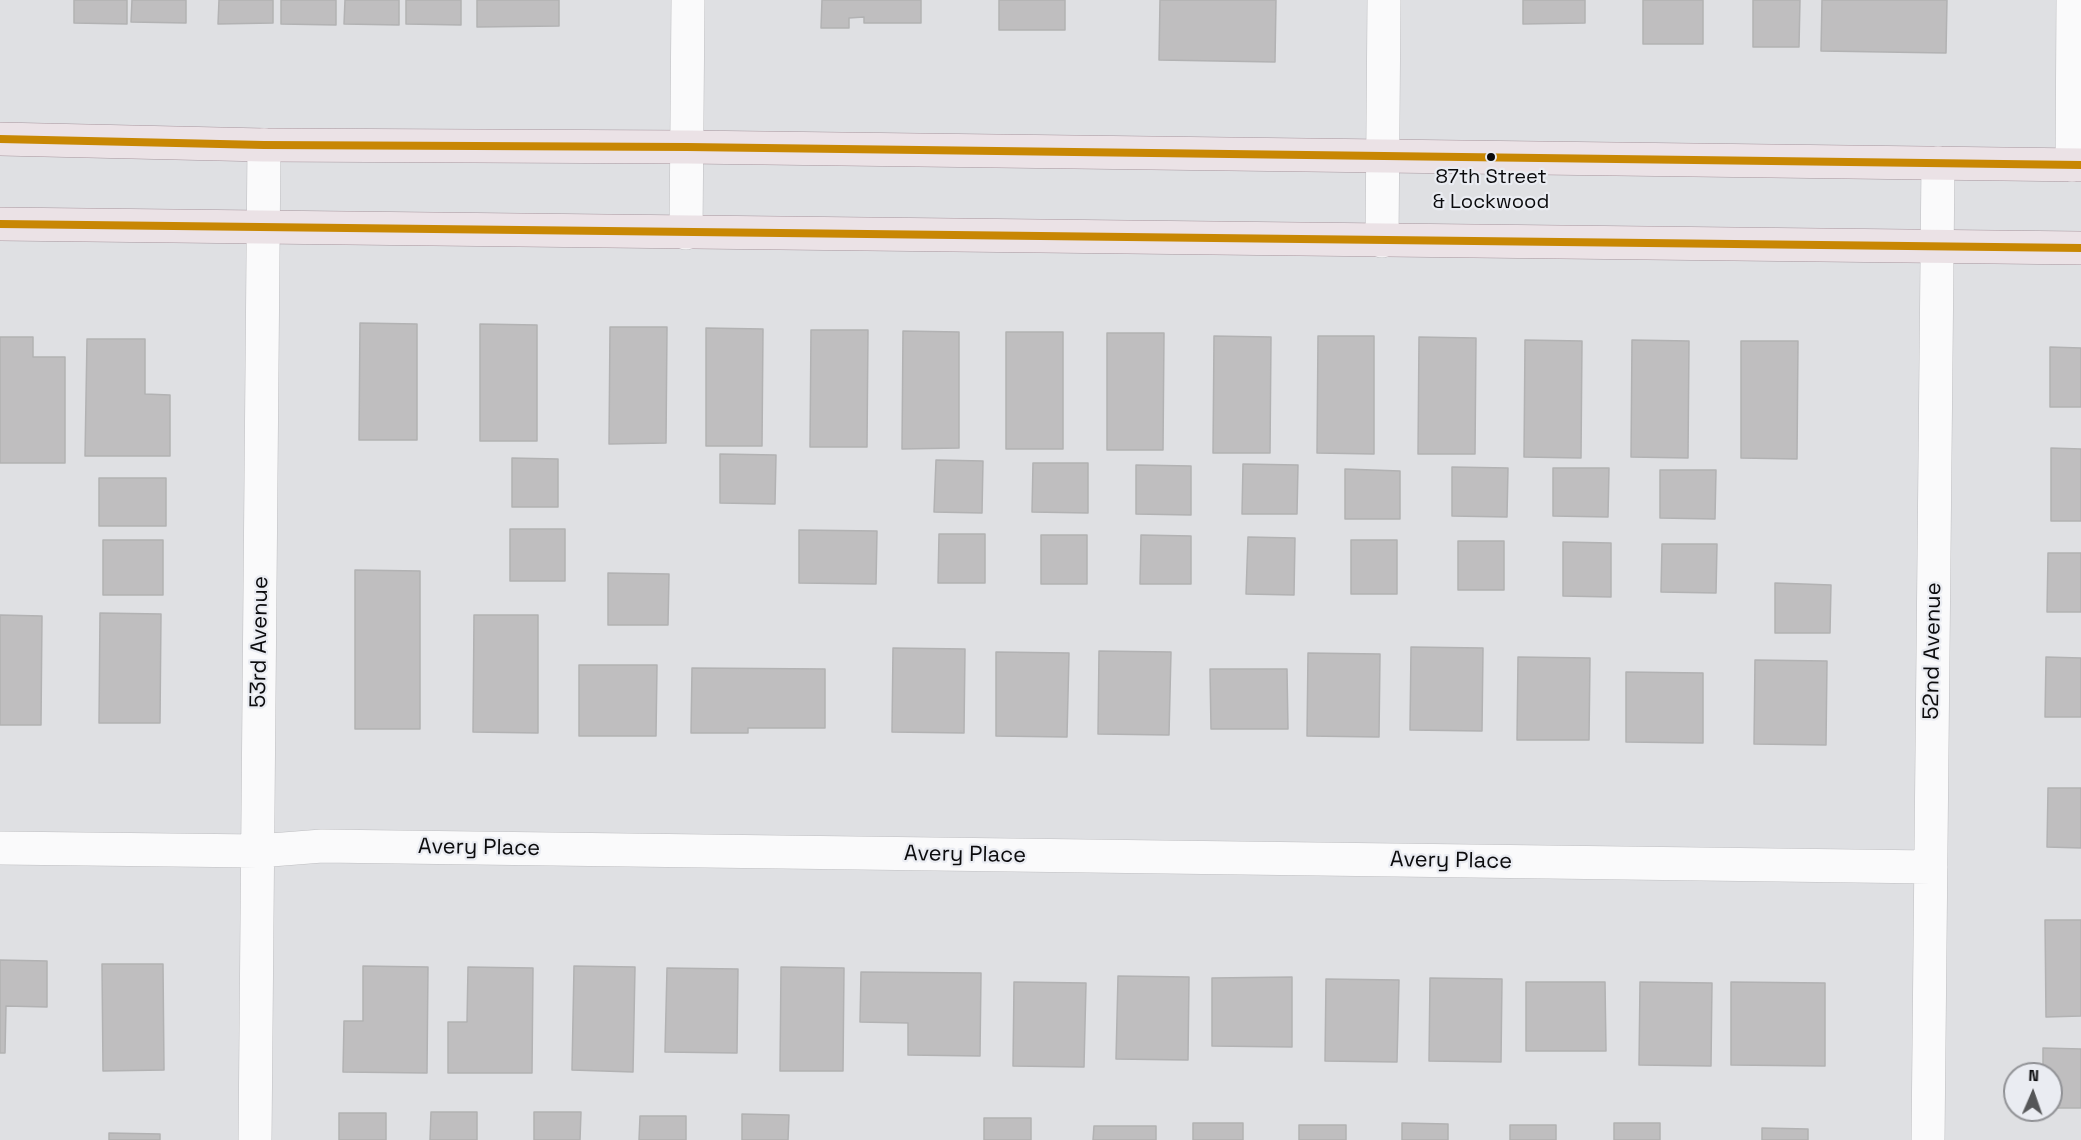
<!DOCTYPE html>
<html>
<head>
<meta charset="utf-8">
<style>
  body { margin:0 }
  #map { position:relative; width:2081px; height:1140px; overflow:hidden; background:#dfe0e3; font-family:"Space Grotesk",sans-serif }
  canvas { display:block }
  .north { position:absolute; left:2003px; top:1062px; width:60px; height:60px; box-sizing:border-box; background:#eaecf2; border:2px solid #919296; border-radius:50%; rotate:2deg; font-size:16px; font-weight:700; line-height:24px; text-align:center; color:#0b0b0d }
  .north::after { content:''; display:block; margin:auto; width:21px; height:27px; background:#555658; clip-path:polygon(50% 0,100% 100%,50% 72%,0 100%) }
</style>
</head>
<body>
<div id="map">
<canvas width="2081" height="1140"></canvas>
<div class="north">N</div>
</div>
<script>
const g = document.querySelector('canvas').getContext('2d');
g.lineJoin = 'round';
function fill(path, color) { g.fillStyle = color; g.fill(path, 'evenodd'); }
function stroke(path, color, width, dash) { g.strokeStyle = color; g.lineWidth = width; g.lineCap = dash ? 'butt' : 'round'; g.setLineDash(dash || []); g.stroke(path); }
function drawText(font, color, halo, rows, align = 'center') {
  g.font = font + ' "Space Grotesk",sans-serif'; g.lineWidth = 4.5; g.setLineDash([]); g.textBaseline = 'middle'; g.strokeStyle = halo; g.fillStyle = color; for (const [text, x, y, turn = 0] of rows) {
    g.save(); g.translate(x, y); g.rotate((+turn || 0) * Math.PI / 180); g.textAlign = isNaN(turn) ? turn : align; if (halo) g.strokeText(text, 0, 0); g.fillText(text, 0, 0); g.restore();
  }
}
const building = new Path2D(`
  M 74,0 L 127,0 L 127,24 L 74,23 Z
  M 132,0 L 186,0 L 186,23 L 131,22 Z
  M 219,0 L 273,0 L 273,23 L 218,24 Z
  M 281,0 L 336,0 L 336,25 L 281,24 Z
  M 345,0 L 399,0 L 399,25 L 344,24 Z
  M 406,0 L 461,0 L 461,25 L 406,24 Z
  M 477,0 L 559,0 L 559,26 L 477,27 Z
  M 822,0 L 921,0 L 921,23 L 864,23 L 864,17 L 849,18 L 849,28 L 821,28 Z
  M 999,0 L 1065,0 L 1065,30 L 999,30 Z
  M 1160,0 L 1276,0 L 1275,62 L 1159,60 Z
  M 1523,0 L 1585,0 L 1585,23 L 1523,24 Z
  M 1643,0 L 1703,0 L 1703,44 L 1643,44 Z
  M 1753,0 L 1800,0 L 1799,47 L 1753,47 Z
  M 1822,0 L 1947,0 L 1946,53 L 1821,51 Z
  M 360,323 L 417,324 L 417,440 L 359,440 Z
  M 480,324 L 537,325 L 537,441 L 480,441 Z
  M 610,327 L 667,327 L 666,443 L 609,444 Z
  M 706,328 L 763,329 L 762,446 L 706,446 Z
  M 811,330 L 868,330 L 867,447 L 810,447 Z
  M 903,331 L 959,332 L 959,448 L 902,449 Z
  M 1006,332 L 1063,332 L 1063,449 L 1006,449 Z
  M 1107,333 L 1164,333 L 1163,450 L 1107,450 Z
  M 1214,336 L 1271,337 L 1270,453 L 1213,453 Z
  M 1318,336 L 1374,336 L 1374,454 L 1317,453 Z
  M 0,337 L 33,337 L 33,357 L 65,357 L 65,463 L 0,463 Z
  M 1419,337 L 1476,338 L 1475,454 L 1418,454 Z
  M 87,339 L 145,339 L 145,394 L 170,395 L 170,456 L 85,456 Z
  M 1525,340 L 1582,341 L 1581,458 L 1524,457 Z
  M 1632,340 L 1689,341 L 1688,458 L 1631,457 Z
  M 1741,341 L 1798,341 L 1797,459 L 1741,458 Z
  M 2050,347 L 2081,348 L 2081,407 L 2050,407 Z
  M 2051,448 L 2081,449 L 2081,521 L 2051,521 Z
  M 720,454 L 776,455 L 775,504 L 720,503 Z
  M 512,458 L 558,459 L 558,507 L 512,507 Z
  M 936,460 L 983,461 L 982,513 L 934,512 Z
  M 1033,463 L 1088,463 L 1088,513 L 1032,512 Z
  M 1243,464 L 1298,465 L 1297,514 L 1242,514 Z
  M 1136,465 L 1191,466 L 1191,515 L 1136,514 Z
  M 1452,467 L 1508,468 L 1507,517 L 1452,516 Z
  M 1553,468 L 1609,468 L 1608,517 L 1553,516 Z
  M 1345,469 L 1400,471 L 1400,519 L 1345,519 Z
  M 1660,470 L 1716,470 L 1715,519 L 1660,518 Z
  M 99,478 L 166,478 L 166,526 L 99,526 Z
  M 510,529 L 565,529 L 565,581 L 510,581 Z
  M 799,530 L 877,531 L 876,584 L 799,583 Z
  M 939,534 L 985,534 L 985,583 L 938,583 Z
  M 1041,535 L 1087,535 L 1087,584 L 1041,584 Z
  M 1141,535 L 1191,536 L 1191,584 L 1140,584 Z
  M 1248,537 L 1295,538 L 1294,595 L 1246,594 Z
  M 103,540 L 163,540 L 163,595 L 103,595 Z
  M 1351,540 L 1397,540 L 1397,594 L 1351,594 Z
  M 1458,541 L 1504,541 L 1504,590 L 1458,590 Z
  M 1563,542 L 1611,543 L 1611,597 L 1563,596 Z
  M 1662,544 L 1717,544 L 1716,593 L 1661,592 Z
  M 2048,553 L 2081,553 L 2081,612 L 2047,612 Z
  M 355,570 L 420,571 L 420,729 L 355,729 Z
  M 608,573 L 669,574 L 668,625 L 608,625 Z
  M 1775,583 L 1831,585 L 1830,633 L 1775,633 Z
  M 100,613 L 161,614 L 160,723 L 99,723 Z
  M 0,615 L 42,616 L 41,725 L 0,725 Z
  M 474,615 L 538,615 L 538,733 L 473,732 Z
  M 1411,647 L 1483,648 L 1482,731 L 1410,730 Z
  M 893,648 L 965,649 L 964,733 L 892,732 Z
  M 1099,651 L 1171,652 L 1169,735 L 1098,734 Z
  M 996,652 L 1069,653 L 1067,737 L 996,736 Z
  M 1308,653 L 1380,654 L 1379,737 L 1307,736 Z
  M 1518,657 L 1590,658 L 1589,740 L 1517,740 Z
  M 2046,657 L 2081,658 L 2081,717 L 2045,717 Z
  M 1755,660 L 1827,661 L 1826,745 L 1754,744 Z
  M 579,665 L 657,665 L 656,736 L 579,736 Z
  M 692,668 L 825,669 L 825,728 L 748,728 L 748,733 L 691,733 Z
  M 1210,669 L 1287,669 L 1288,729 L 1211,729 Z
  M 1626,672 L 1703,673 L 1703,743 L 1626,742 Z
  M 2048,788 L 2081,788 L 2081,848 L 2047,847 Z
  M 2045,920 L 2081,920 L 2081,1016 L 2046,1017 Z
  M 0,960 L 47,961 L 47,1007 L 6,1006 L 5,1053 L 0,1053 Z
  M 102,964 L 163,964 L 164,1070 L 103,1071 Z
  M 363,966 L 428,967 L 427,1073 L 343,1072 L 344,1021 L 363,1021 Z
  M 574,966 L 635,967 L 633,1072 L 572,1070 Z
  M 468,967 L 533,968 L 532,1073 L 448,1073 L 448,1022 L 467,1022 Z
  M 781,967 L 844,968 L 843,1071 L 780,1071 Z
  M 667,968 L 738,969 L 737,1053 L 665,1052 Z
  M 861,972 L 981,973 L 980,1056 L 908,1055 L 908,1023 L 860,1022 Z
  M 1118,976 L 1189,977 L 1188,1060 L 1116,1059 Z
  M 1292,977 L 1292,1047 L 1212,1046 L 1212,978 Z
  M 1430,978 L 1502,979 L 1501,1062 L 1429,1061 Z
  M 1326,979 L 1399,980 L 1397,1062 L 1325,1061 Z
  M 1014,982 L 1086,983 L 1084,1067 L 1013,1066 Z
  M 1526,982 L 1605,982 L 1606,1051 L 1526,1051 Z
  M 1640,982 L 1712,983 L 1711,1066 L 1639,1065 Z
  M 1731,982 L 1825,983 L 1825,1066 L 1731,1065 Z
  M 2043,1048 L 2081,1049 L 2081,1108 L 2051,1108 L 2051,1074 L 2043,1074 Z
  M 431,1112 L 477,1112 L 477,1140 L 430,1140 Z
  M 534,1112 L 581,1112 L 580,1140 L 534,1140 Z
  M 339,1113 L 386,1113 L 386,1140 L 339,1140 Z
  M 742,1114 L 789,1115 L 788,1140 L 742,1140 Z
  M 640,1116 L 686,1116 L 686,1140 L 639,1140 Z
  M 984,1118 L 1031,1118 L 1031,1140 L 984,1140 Z
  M 1193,1123 L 1243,1123 L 1243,1140 L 1193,1140 Z
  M 1402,1123 L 1448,1124 L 1448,1140 L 1402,1140 Z
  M 1614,1123 L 1660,1123 L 1660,1140 L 1614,1140 Z
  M 1299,1125 L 1346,1125 L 1346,1140 L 1299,1140 Z
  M 1510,1125 L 1556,1125 L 1556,1140 L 1510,1140 Z
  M 1094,1126 L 1156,1126 L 1156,1140 L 1093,1140 Z
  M 1762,1128 L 1808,1129 L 1808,1140 L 1762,1140 Z
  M 109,1133 L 160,1134 L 160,1140 L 109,1140 Z`);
fill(building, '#bfbebf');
stroke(building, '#b2b2b3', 1.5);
const minor = new Path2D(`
  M 2072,165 L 2073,0
  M 686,233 L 688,0
  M 1382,241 L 1384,0
  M 0,848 L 258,851 L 322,846 L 1931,867
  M 255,1140 L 264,145
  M 1928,1140 L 1938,163`);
const major = new Path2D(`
  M 0,139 L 264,145 L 687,147 L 2081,165
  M 0,224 L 2081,248`);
stroke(minor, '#bebec1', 34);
stroke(major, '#a7969e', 34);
stroke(minor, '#fafafb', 33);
stroke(major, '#ebe2e6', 33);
stroke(new Path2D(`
  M 0,139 L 264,145 L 687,147 L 2081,165
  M 0,224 L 2081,248`), '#c88703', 8);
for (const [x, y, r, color] of [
  [1491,157,5,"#0b0b0d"]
]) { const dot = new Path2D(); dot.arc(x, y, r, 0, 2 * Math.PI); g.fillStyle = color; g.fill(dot); stroke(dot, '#eaecf2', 2); }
drawText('20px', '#0b0b0d', '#eaecf2', [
  ["87th Street",1491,178],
  ["& Lockwood",1491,203]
]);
drawText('22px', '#0b0b0d', '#eaecf2', [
  ["53rd Avenue",260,642,-89],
  ["52nd Avenue",1933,651,-89],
  ["Avery Place",479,848,1],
  ["Avery Place",965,855,1],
  ["Avery Place",1451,861,1]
]);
</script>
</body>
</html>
